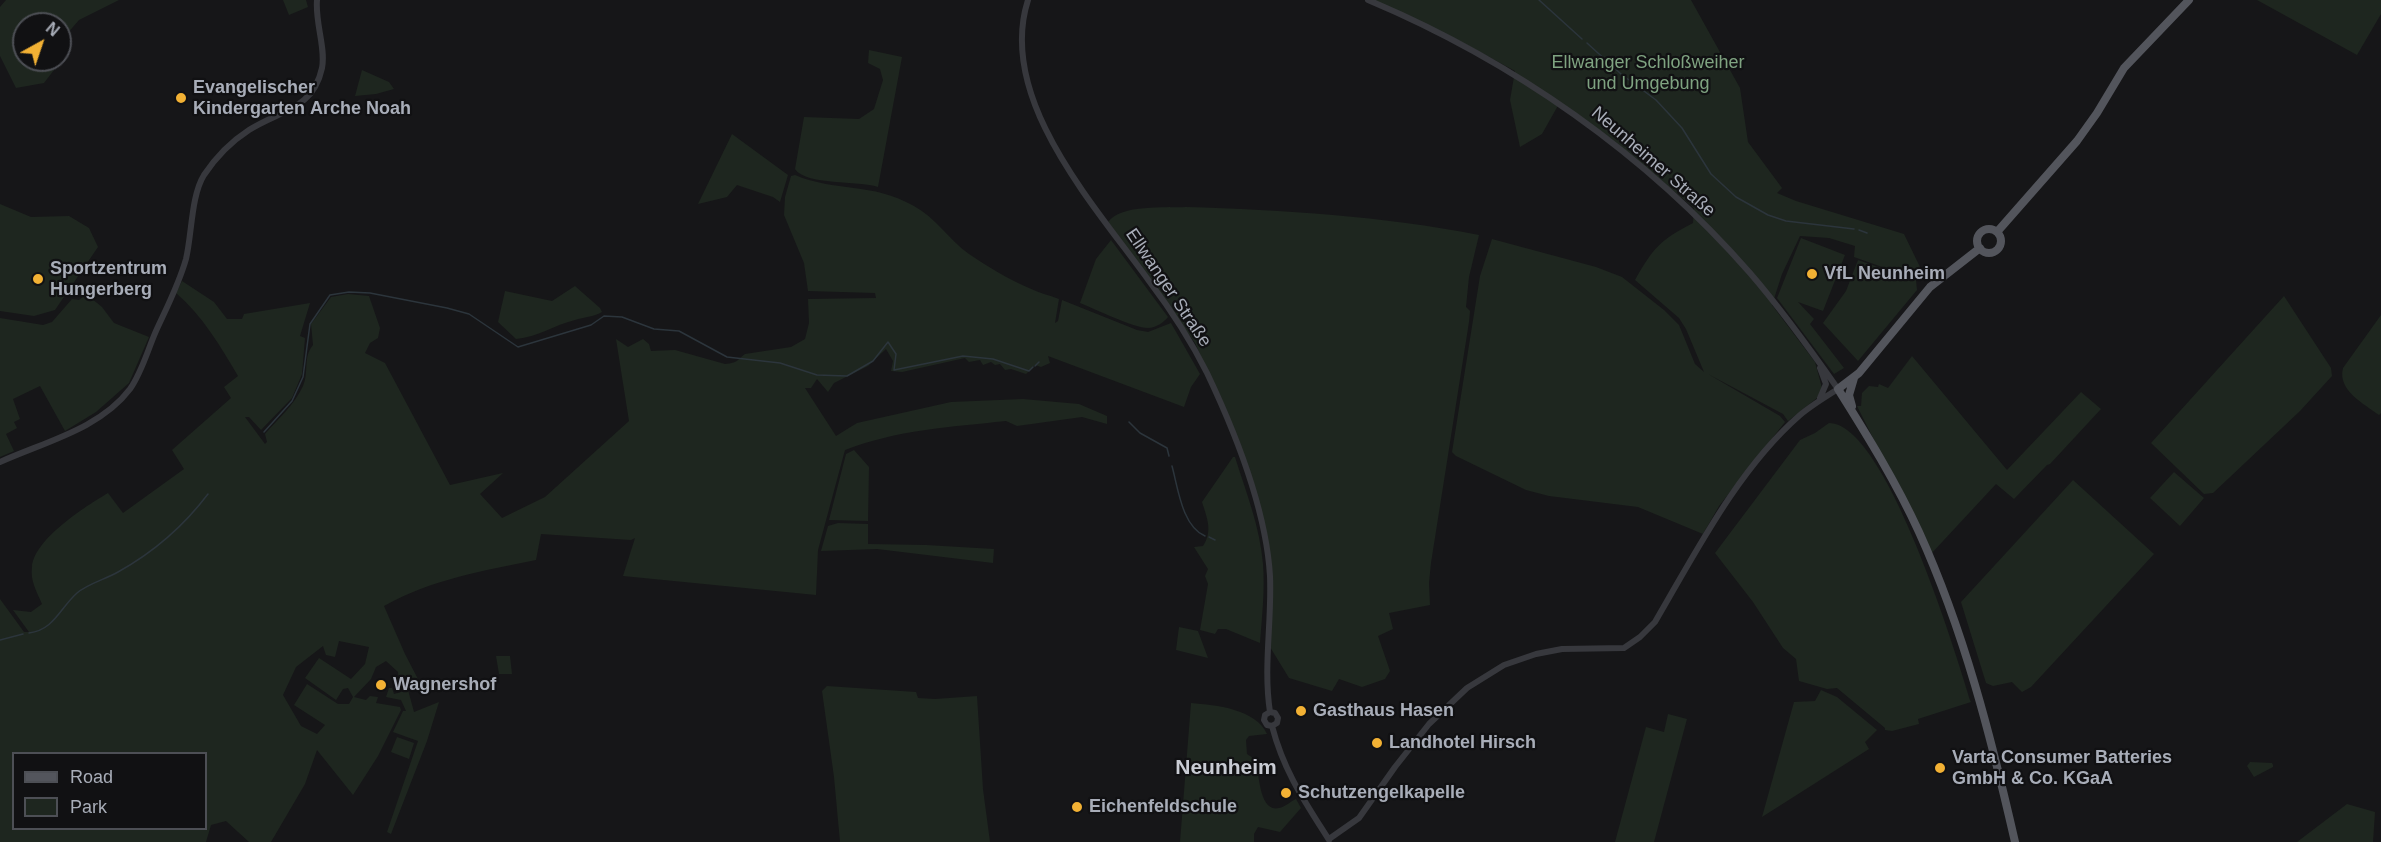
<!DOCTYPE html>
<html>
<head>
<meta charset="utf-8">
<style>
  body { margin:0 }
  #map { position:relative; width:2381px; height:842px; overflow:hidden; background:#161618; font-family:Helvetica,sans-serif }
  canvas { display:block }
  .legend { position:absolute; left:12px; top:752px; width:195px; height:78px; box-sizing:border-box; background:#111113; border:2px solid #4d4f55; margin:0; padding:8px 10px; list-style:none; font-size:18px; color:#a8adb8 }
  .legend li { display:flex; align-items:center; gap:12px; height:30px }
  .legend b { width:30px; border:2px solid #4d4f55 }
  .north { position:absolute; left:12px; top:12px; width:60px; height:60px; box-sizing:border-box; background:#111113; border:2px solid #4d4f55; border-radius:50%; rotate:40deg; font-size:16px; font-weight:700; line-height:24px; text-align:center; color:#a8adb8 }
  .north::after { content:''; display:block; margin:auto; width:21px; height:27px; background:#f2b134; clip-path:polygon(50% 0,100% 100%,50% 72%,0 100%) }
</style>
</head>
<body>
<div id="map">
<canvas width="2381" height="842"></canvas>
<ul class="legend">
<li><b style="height:8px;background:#53555c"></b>Road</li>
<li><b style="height:16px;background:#1e261f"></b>Park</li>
</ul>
<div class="north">N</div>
</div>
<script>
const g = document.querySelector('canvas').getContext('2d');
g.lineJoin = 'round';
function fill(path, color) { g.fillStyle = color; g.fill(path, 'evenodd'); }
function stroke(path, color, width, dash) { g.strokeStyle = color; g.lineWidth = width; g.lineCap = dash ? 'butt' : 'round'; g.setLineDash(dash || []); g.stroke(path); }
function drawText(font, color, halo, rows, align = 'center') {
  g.font = font + ' Helvetica,sans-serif'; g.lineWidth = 4.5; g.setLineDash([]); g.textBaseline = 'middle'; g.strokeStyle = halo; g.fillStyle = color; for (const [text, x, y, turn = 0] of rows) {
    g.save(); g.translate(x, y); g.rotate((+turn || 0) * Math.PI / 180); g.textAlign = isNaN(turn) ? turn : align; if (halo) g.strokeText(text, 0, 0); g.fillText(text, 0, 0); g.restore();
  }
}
fill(new Path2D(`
  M 6,0 L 119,0 L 79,20 L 60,42 L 60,24 L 24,24 L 24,60 L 44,60 L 54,70 L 44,83 L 16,88 L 0,56 L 0,7 Z
  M 283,0 L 306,0 L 308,7 L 289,15 Z
  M 1367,0 L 1691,0 L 1740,88 L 1748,142 L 1782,188 L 1777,193 L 1796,201 L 1904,234 L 1921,269 L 1913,278 L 1854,257 L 1855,246 L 1829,238 L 1800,236 L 1782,274 L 1772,305 L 1815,362 L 1822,388 L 1817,398 L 1788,421 L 1783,414 L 1708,374 L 1780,416 L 1785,422 L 1719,506 L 1703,534 L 1638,507 L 1549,496 L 1526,490 L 1456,456 L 1452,452 L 1480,276 L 1492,239 L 1596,267 L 1622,277 L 1664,310 L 1679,325 L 1695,364 L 1704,372 L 1686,329 L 1679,318 L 1635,280 C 1654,247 1659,241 1693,223 L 1694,208 L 1614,141 L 1560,102 L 1542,134 L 1520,147 L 1510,100 L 1515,71 C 1466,44 1419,18 1367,0 Z
  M 2257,0 L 2381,0 L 2381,14 L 2357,55 Z
  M 869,50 L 902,57 L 878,187 C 858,180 806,186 795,169 L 804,117 L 859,119 L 874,109 L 883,80 L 880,69 L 868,63 Z
  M 362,70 L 389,82 L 394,89 L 376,94 L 355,96 Z
  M 732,134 L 788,175 L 780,202 L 773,197 L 737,185 L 727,197 L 698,204 Z
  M 795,175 C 835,192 872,182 914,206 C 936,218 949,240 969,254 C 988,267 1008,279 1029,288 C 1039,293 1049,295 1059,299 L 1055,323 L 1058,321 L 1062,300 L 1137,330 L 1148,332 L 1171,323 L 1200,374 L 1191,387 L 1184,407 L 1048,356 L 1050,363 L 1041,367 L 1035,365 L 1026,374 L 1011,369 L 1005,370 L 1000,364 L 995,365 L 991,362 L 983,365 L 980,360 L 969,362 L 965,358 L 902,372 L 891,371 L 893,361 L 886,349 L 868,366 L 834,383 L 828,392 L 817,379 L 811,388 L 805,388 L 836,436 L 857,423 L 951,402 L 1023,399 L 1079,404 L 1107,416 L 1107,424 L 1082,417 L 1017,426 L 1006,421 C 951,427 896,430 845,450 L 818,550 L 816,595 L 623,576 L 635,538 L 631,540 L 541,534 L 536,560 C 483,571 432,579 384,606 L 405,654 L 419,681 L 399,681 L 398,672 L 386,661 L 376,667 L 371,679 L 354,697 L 366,700 L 370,696 L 378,697 L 376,703 L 400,707 L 401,710 L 378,756 L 353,795 L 317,750 L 305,784 L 271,842 L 249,842 L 226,821 L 211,825 L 206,842 L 0,842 L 0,599 L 24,632 L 29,632 L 13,610 L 31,612 L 42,604 C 37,592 30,581 32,567 C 34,539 86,506 108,493 L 123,513 L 184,469 L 172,450 L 231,398 L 224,387 L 238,376 C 221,347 202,315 176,293 L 182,281 L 214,302 L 227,319 L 242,319 L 244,314 L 310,303 L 300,336 L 305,338 L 302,374 L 292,398 L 261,430 L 249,417 L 245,417 L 265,444 L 267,442 L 265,434 C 278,419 295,404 303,386 C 309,373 303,356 313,345 L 311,324 L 331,297 L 348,294 L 369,296 L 380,328 L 378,338 L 370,343 L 365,353 L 385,363 L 450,485 L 503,473 L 480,494 L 502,518 L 545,497 L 629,421 L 616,339 L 628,347 L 643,339 L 649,344 L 651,351 L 675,350 L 725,364 C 738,363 737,360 745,354 L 791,347 L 805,339 L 809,323 L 808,299 L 876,298 L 875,293 L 808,291 L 804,263 L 784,215 L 785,197 L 791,176 ZM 339,641 L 369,647 L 365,664 L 351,679 L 319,658 L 305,678 L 336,700 L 343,689 L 348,688 L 353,697 L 349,704 L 338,704 L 307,684 L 294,705 L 325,725 L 317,734 L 301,726 L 283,695 L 296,667 L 323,646 L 326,655 L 335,657 ZM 14,754 L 206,754 L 206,828 L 14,828 Z
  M 0,204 L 31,217 L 69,216 L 89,228 L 98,247 L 55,310 L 34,316 L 0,311 Z
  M 1186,207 C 1284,210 1382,216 1479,235 L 1469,277 L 1466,307 L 1470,311 L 1469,322 L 1431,563 L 1429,583 L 1430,605 L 1389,613 L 1393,629 L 1378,636 L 1390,671 L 1385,679 L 1362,687 L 1339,679 L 1332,691 L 1289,678 L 1270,647 L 1265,527 L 1214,385 L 1195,343 L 1108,222 C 1121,204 1166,208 1186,207 Z
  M 1801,238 L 1845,255 L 1823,311 L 1798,302 L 1814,319 L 1810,324 L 1844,368 L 1834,374 L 1777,298 Z
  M 1111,240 L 1168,317 C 1164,322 1156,328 1148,328 C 1134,328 1095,309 1080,303 L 1096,259 Z
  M 1858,260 L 1916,280 L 1917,290 L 1858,361 L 1823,323 L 1846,291 Z
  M 575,286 L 600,308 L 602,312 C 593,317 584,317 575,320 C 554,325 538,337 516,339 L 498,322 L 505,291 L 552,301 Z
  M 86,294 L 102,307 L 114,323 L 149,337 L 129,383 L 96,412 L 65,431 L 40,386 L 13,399 L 20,419 L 14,422 L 17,428 L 6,434 L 14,451 L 0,457 L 0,318 L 43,325 L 52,322 L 72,299 L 79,300 Z
  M 2284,296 L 2331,368 L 2332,376 L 2300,411 L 2229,478 L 2213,493 L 2204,494 L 2151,443 Z
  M 2381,315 L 2381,413 L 2379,415 C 2364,404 2337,390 2343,368 Z
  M 1912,356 L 2007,470 L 2081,392 L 2101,409 L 2050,464 L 2047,465 L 2014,499 L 1996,484 L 1931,554 L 1857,406 L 1861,406 L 1862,393 L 1869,386 L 1878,387 L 1879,384 L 1888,388 Z
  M 1829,423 C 1886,423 1956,653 1971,702 L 1918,719 L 1919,724 L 1892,731 L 1885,730 L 1885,728 L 1837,688 L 1827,689 L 1799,681 L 1796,659 L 1783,648 L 1753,602 L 1715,553 L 1800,440 L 1815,433 Z
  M 854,450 L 869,467 L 868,521 L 829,520 L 846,454 Z
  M 1233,457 L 1235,457 C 1246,492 1260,527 1263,564 C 1265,590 1262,617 1260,643 L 1226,629 L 1218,629 L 1215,634 L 1200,630 L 1208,584 L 1205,576 L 1208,569 L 1194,547 L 1203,546 C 1213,531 1207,518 1202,502 Z
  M 2174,472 L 2204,498 L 2180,526 L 2150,498 Z
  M 2073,480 L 2154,554 L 2031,687 L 2022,692 L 2012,682 L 1993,686 L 1986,683 L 1961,602 Z
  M 838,523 L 868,524 L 868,544 L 926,545 L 994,549 L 993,563 L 877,549 L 821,551 L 828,526 Z
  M 1179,627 L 1198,631 L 1208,658 L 1176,650 Z
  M 496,656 L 510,656 L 512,674 L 499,674 Z
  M 827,686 L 916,692 L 918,698 L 935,699 L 977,696 L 983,789 L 990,842 L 840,842 L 834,777 L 822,691 Z
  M 389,688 L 392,688 L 394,694 L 408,690 L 414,712 L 439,702 L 427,741 L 391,834 L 387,832 L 418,741 L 393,732 L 403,711 L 406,711 L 401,700 L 386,697 Z
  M 1821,690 L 1837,697 L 1877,730 L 1865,742 L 1869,749 L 1762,817 L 1794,702 L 1815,701 Z
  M 1191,703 C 1216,705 1256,709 1267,734 L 1249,736 L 1246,740 L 1247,754 L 1256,760 C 1259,773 1259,813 1279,808 C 1285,807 1291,801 1296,799 L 1301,808 L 1280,832 L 1258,827 L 1254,834 L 1254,842 L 1180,842 Z
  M 1668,714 L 1687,719 L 1654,842 L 1615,842 L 1646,727 L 1664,732 Z
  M 397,737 L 414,743 L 409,759 L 391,752 Z
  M 2250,762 L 2272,763 L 2273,765 L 2273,767 L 2254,777 L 2247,766 Z
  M 2347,804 L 2375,812 L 2373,842 L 2297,842 Z`), '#1e261f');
stroke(new Path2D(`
  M 1539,0 L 1582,39
  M 1587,43 L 1621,74 L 1656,100 L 1682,128 L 1711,174 L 1736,197 L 1768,215 L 1786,221 L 1854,229
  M 1859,230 L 1867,233
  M 1035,366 L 1039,362
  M 1129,422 L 1140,433 L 1167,448 L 1169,456
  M 264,432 L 292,401 L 303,377 L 310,324 L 330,295 L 349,292 L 370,293 L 447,308 L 469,314 L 518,347 L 591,325 L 604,316 L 622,317 L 654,329 L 679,331 L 727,357 L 780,363 L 817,375 L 847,376 L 873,361 L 888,342 L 896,354 L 894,370 L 963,356 L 993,359 L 1029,371 L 1033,367
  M 1172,466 C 1178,488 1182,526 1205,536
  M 1209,537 L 1215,540
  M 29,633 C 54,630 60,608 77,593 C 87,584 106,579 118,572 C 154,552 183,527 208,494
  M 0,640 L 23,634`), '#2c353c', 1.5);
stroke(new Path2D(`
  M 1028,0 C 996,99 1096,207 1149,281 C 1171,310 1191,341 1207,373 C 1236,434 1266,509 1270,576 C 1272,622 1263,667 1270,712
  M 1820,368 L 1826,384 L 1820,398
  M 0,462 C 44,442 100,429 130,389 C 142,372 148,349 156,331 C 167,307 179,284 186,259 C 192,234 191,196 204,175 C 216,157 232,141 249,130 C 280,110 313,110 322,68 C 326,48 315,23 317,0
  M 1272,726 L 1277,723 L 1278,718 L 1275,713 L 1270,712 L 1265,715 L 1264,720 L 1267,725 L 1272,726 C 1284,772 1305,802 1329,840
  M 1329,839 L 1359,818 L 1395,767 L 1429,724 L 1467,688 L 1504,665 L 1536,654 L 1562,649 L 1624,648 L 1640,637 L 1655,622 C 1696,552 1738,469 1800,415 C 1812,405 1825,397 1838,389 C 1810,349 1782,310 1750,273 C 1646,154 1513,61 1368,0`), '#37383d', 6);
stroke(new Path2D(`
  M1977 241a12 12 0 1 1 24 0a12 12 0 1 1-24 0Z
  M 1997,232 L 2077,141 L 2097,113 L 2124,68 L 2189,0
  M 1980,248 L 1930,287 L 1859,373 L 1838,389 C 1867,435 1896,482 1919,532 C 1964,631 1991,737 2015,842
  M 1852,406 L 1849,395 L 1854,378`), '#53555c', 8);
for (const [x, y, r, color] of [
  [181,98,6,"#f2b134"],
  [1812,274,6,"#f2b134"],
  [38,279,6,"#f2b134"],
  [381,685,6,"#f2b134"],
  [1301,711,6,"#f2b134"],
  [1377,743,6,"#f2b134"],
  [1940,768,6,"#f2b134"],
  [1286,793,6,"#f2b134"],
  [1077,807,6,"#f2b134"]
]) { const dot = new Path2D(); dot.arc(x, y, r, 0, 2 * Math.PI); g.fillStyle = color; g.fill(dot); stroke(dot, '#111113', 2); }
drawText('18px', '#7fa381', '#111113', [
  ["Ellwanger Schloßweiher",1648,63],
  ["und Umgebung",1648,84]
]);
drawText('bold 18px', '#a8adb8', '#111113', [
  ["Evangelischer",193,88],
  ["Kindergarten Arche Noah",193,109],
  ["Sportzentrum",50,269],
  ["Hungerberg",50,290],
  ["VfL Neunheim",1824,274],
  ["Wagnershof",393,685],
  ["Gasthaus Hasen",1313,711],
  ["Landhotel Hirsch",1389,743],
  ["Varta Consumer Batteries",1952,758],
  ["GmbH & Co. KGaA",1952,779],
  ["Schutzengelkapelle",1298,793],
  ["Eichenfeldschule",1089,807]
], 'left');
drawText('18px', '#a8adb8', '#111113', [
  ["Neunheimer Straße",1653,162,41],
  ["Ellwanger Straße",1168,288,56]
]);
drawText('bold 21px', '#c9ccd4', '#111113', [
  ["Neunheim",1226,768]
]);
</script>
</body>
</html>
